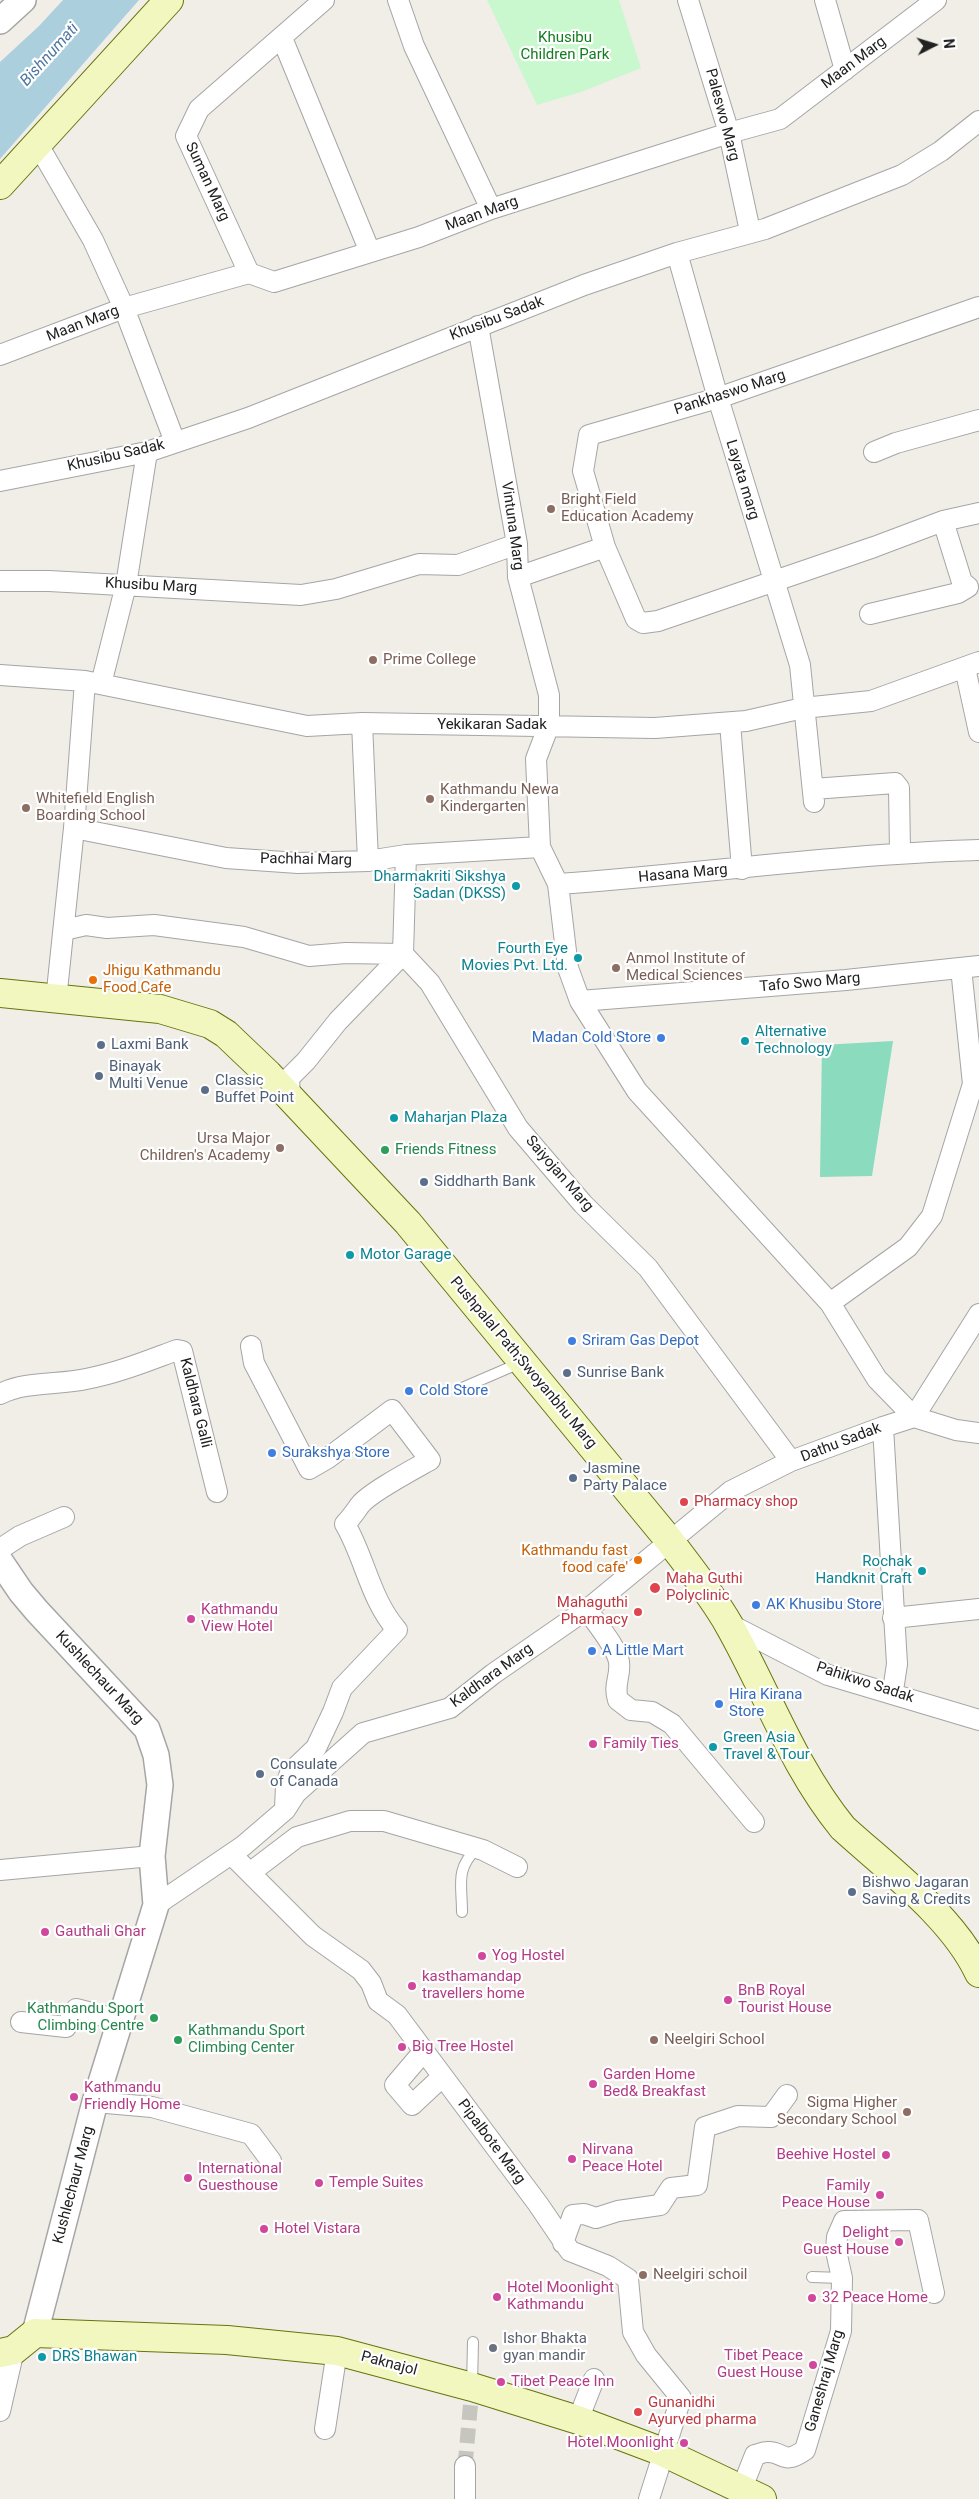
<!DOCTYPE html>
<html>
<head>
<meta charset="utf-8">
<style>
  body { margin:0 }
  #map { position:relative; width:979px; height:2499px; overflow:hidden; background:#f1eee8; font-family:Roboto,sans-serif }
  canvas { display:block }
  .north { position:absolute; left:909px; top:20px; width:50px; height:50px; -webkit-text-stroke:4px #fff; paint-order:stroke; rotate:85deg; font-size:14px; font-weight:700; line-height:20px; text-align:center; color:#212121 }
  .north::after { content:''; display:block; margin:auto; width:18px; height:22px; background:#212121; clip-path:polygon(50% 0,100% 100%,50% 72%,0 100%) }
</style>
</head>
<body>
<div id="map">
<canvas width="979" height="2499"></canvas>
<div class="north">N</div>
</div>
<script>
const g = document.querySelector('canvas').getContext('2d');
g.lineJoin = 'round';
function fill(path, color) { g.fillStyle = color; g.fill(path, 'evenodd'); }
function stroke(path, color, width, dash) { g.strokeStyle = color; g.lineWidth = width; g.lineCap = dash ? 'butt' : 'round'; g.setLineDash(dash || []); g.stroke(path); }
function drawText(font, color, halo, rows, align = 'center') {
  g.font = font + ' Roboto,sans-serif'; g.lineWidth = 4.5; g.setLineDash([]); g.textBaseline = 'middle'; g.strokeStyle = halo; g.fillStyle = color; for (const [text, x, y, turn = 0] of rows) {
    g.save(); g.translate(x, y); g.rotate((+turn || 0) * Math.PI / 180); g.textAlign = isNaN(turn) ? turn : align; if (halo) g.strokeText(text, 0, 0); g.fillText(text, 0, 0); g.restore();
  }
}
fill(new Path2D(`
  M 487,0 L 619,0 L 641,68 L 581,92 L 537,105 Z`), '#c9f7ce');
fill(new Path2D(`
  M 893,1041 L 872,1176 L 820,1177 L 822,1045 Z`), '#8bdbbf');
fill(new Path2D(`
  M 63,0 L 139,0 L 0,159 L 0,62 L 39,26 Z`), '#abcfdc');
stroke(new Path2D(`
  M 465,2466 L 472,2388`), '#c7c5c0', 15, [15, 8]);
const service = new Path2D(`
  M 462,1388 L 520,1363
  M 462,1912 C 462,1883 455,1870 477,1848
  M 812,2277 L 842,2278
  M 472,2386 L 473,2342`);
const minor = new Path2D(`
  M 398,0 L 414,46 L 491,209
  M 688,0 L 729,133 L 750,231
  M 825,0 L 845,70
  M 282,38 L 370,252
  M 37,143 L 93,240 L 124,308 L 175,442
  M 677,253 L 718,398 L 800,665 L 814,802
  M 249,273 L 274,282 L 419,237 L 491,209 L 729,133 L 780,119 L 936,0
  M 249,273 L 186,136 L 199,109 L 324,0
  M 979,307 L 718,398 L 589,435 L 583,471 L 605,547 L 636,619 L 643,623 L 658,621 L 874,547 L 943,521 L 979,513
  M 478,326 L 517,544 L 518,577 L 549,695 L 549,725 L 536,759 L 540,847 L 558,884 L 568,968 L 580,1001 L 637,1091 L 830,1303 L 877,1379 L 914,1417 L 956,1430 L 979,1433
  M 0,355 L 124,308 L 249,273
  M 874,452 L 896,443 L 979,420
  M 0,481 L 147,452 L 248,418 L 584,285 L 677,253 L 765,229 L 902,175 L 941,151 L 979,121
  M 518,577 L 605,547
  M 0,581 L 49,581 L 301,595 L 336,589 L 419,564 L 458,565 L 517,544
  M 870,614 L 958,593 L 968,587 L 962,582 L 943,521
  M 965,668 L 979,732
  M 0,675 L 85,681 L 307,726 L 362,723 L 655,728 L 746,721 L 803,708 L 871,701 L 979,662
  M 101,684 L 126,585 L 147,452
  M 362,723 L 368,861
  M 730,723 L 742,869
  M 813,789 L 895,783 L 899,788 L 900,852
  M 74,828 L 226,858 L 298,863 L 368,861 L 406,855 L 540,847
  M 406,855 L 403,954 L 430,983 L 518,1128 L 583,1204 L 648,1268 L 791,1461
  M 558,884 C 699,874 838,854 979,850
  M 64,930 L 86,925 L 107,928 L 154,925 L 244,937 L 309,956 L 346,953 L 403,954
  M 56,1000 L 74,828 L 85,681
  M 580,1001 L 846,980 L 979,966
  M 290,1098 L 289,1078 L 306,1061 L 338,1021 L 403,954
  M 830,1303 L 908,1247 L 932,1216 L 973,1084 L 961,968
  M 251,1346 L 254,1363 L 309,1469 L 328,1458 L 392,1410 L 430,1460 C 414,1469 369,1493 360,1505 C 355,1512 351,1518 345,1524 C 365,1558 370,1599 397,1630 L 342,1688 L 333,1712 L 316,1748 L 290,1773 L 286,1786 L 285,1808
  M 0,1394 C 26,1381 59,1385 86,1379 C 118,1373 147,1361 177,1350 L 182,1351 L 217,1492
  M 883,1427 L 897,1664 L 894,1684 L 889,1691
  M 0,1549 L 20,1536 L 64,1517
  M 587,1609 C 595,1622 617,1647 619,1662 C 621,1677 613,1684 618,1700 L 631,1710 L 652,1712 L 672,1724 L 754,1822
  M 893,1618 L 979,1609
  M 729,1624 L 828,1675 L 979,1720
  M 232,1855 L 313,1936 L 361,1970 L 371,1983 L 378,2001 L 397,2015 L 538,2204 L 570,2251 L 608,2266 L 628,2279 L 633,2332 L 646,2355 L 681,2398 L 649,2499
  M 0,1870 L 152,1856
  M 251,1872 L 297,1837 L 350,1821 L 384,1821 L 483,1850 L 517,1867
  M 156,1905 L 243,1846 L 285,1810 L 296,1793 L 363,1733 L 450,1708 L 493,1674 L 594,1604 L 731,1491 L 791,1461 L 883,1427 L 914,1417 L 979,1314
  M 21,2022 L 66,2027 L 76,2009 L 119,2020
  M 424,2051 L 395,2085 L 412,2105 L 442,2077
  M 95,2102 L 152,2107 L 251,2134 L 271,2161
  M 563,2243 L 573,2215 L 584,2214 L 596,2218 L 618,2211 L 660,2205 L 671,2188 L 697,2185 L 705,2127 L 738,2116 L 771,2117 L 787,2095
  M 0,2411 L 14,2350
  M 578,2420 L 594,2379
  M 325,2429 L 337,2351
  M 465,2466 L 465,2499
  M 742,2488 L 755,2455 C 759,2454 764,2452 767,2452 C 784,2451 782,2466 805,2450 L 841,2331 L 842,2278 L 836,2251 L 837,2237 L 844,2221 L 918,2220 L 934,2293`);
const tertiary = new Path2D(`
  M 0,21 L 23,0
  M 0,1561 L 21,1592 L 37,1611 L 147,1729 L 156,1755 L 160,1785 L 152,1856 L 156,1905 L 95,2102 L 35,2333`);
const secondary = new Path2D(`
  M 0,185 L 169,0
  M 0,993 L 160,1009 L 210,1024 L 226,1034 L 268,1074 L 408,1223 L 669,1540 C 690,1568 712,1595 729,1625 C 767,1692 793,1767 843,1828 C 888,1869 953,1917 979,1973
  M 0,2353 L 14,2350 L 35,2333 L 227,2340 L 337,2351 L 472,2387 L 578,2420 L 663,2452 L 762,2499`);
stroke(service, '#a5a5a5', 12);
stroke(minor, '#a5a5a5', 22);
stroke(tertiary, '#a5a5a5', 28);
stroke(secondary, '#65750b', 30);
stroke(service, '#fff', 10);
stroke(minor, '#fff', 20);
stroke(tertiary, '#fff', 25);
stroke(secondary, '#f2f7c0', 28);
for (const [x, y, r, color] of [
  [551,509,5,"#8d6e63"],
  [373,660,5,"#8d6e63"],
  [430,799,5,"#8d6e63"],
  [26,808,5,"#8d6e63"],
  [516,886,5,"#0f9aa8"],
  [578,958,5,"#0f9aa8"],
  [616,968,5,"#8d6e63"],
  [93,980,5,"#e8710a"],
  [661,1038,5,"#3f7fe0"],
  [745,1041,5,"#0f9aa8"],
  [101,1045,5,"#5c6f8a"],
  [99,1076,5,"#5c6f8a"],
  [205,1090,5,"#5c6f8a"],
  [394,1118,5,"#0f9aa8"],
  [280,1148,5,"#8d6e63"],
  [385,1150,5,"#2e9e5b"],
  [424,1182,5,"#5c6f8a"],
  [350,1255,5,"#0f9aa8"],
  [572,1341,5,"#3f7fe0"],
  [567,1373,5,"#5c6f8a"],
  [409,1391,5,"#3f7fe0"],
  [272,1453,5,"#3f7fe0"],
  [573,1478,5,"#5c6f8a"],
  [684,1502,5,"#e0444e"],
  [638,1560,5,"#e8710a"],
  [922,1571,5,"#0f9aa8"],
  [655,1588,6,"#e0444e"],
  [756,1605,5,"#3f7fe0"],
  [638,1612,5,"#e0444e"],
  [191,1619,5,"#d1479c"],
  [592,1651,5,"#3f7fe0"],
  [719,1704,5,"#3f7fe0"],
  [593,1744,5,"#d1479c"],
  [713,1747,5,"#0f9aa8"],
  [260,1774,5,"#5c6f8a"],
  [852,1892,5,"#5c6f8a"],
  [45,1932,5,"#d1479c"],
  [482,1956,5,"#d1479c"],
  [412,1986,5,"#d1479c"],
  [728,2000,5,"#d1479c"],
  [154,2018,5,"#2e9e5b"],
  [178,2040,5,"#2e9e5b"],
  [654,2040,5,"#8d6e63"],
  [402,2047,5,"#d1479c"],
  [593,2084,5,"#d1479c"],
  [74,2097,5,"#d1479c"],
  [907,2112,5,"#8d6e63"],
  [886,2155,5,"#d1479c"],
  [572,2159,5,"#d1479c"],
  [188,2178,5,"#d1479c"],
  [319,2183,5,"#d1479c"],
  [880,2195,5,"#d1479c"],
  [264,2229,5,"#d1479c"],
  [899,2242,5,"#d1479c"],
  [643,2275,5,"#8d6e63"],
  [497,2297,5,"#d1479c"],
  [812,2298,5,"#d1479c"],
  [493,2348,5,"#6b7280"],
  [42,2357,5,"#0f9aa8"],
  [813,2365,5,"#d1479c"],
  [501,2382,5,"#d1479c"],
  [638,2412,5,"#e0444e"],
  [684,2443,5,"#d1479c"]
]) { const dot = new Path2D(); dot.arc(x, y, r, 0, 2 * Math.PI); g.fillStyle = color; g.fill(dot); stroke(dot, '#fff', 2); }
drawText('15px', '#127c1f', '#fff', [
  ["Khusibu",565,38],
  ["Children Park",565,55]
]);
drawText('15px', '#212121', '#fff', [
  ["Maan Marg",854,63,-37],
  ["Paleswo Marg",722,115,75],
  ["Suman Marg",207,182,65],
  ["Maan Marg",482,214,-20],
  ["Khusibu Sadak",497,319,-21],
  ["Maan Marg",83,324,-21],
  ["Pankhaswo Marg",730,393,-18],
  ["Khusibu Sadak",116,456,-13],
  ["Layata marg",742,480,73],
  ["Vintuna Marg",512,526,82],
  ["Khusibu Marg",151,586,3],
  ["Yekikaran Sadak",492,725],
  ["Pachhai Marg",306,860,1],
  ["Hasana Marg",683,874,-5],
  ["Tafo Swo Marg",810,983,-5],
  ["Saiyojan Marg",559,1174,49],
  ["Pushpalal Path;Swoyanbhu Marg",523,1363,50],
  ["Kaldhara Galli",195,1403,76],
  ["Dathu Sadak",841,1443,-21],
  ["Kaldhara Marg",492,1676,-36],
  ["Kushlechaur Marg",99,1678,47],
  ["Pahikwo Sadak",865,1683,18],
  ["Pipalbote Marg",491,2142,53],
  ["Kushlechaur Marg",74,2185,-75],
  ["Paknajol",389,2364,15],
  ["Ganeshraj Marg",825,2381,-74]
]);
drawText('15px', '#785e54', '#fff', [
  ["Bright Field",561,500],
  ["Education Academy",561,517],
  ["Prime College",383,660],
  ["Kathmandu Newa",440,790],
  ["Kindergarten",440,807],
  ["Whitefield English",36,799],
  ["Boarding School",36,816],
  ["Anmol Institute of",626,959],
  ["Medical Sciences",626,976],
  ["Ursa Major",270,1139,"right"],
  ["Children's Academy",270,1156,"right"],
  ["Neelgiri School",664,2040],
  ["Sigma Higher",897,2103,"right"],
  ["Secondary School",897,2120,"right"],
  ["Neelgiri schoil",653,2275]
], 'left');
drawText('15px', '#0d838f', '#fff', [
  ["Dharmakriti Sikshya",506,877,"right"],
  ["Sadan (DKSS)",506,894,"right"],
  ["Fourth Eye",568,949,"right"],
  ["Movies Pvt. Ltd.",568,966,"right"],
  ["Alternative",755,1032],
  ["Technology",755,1049],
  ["Maharjan Plaza",404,1118],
  ["Motor Garage",360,1255],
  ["Rochak",912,1562,"right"],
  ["Handknit Craft",912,1579,"right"],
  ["Green Asia",723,1738],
  ["Travel & Tour",723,1755],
  ["DRS Bhawan",52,2357]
], 'left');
drawText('15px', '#c56008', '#fff', [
  ["Jhigu Kathmandu",103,971],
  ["Food Cafe",103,988],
  ["Kathmandu fast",628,1551,"right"],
  ["food cafe'",628,1568,"right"]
], 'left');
drawText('15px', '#366cbe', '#fff', [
  ["Madan Cold Store",651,1038,"right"],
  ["Sriram Gas Depot",582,1341],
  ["Cold Store",419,1391],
  ["Surakshya Store",282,1453],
  ["AK Khusibu Store",766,1605],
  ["A Little Mart",602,1651],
  ["Hira Kirana",729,1695],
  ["Store",729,1712]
], 'left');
drawText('15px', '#4e5e75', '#fff', [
  ["Laxmi Bank",111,1045],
  ["Binayak",109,1067],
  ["Multi Venue",109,1084],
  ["Classic",215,1081],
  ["Buffet Point",215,1098],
  ["Siddharth Bank",434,1182],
  ["Sunrise Bank",577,1373],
  ["Jasmine",583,1469],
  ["Party Palace",583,1486],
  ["Consulate",270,1765],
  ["of Canada",270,1782],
  ["Bishwo Jagaran",862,1883],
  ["Saving & Credits",862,1900]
], 'left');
drawText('15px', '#27864d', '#fff', [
  ["Friends Fitness",395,1150],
  ["Kathmandu Sport",144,2009,"right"],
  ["Climbing Centre",144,2026,"right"],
  ["Kathmandu Sport",188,2031],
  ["Climbing Center",188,2048]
], 'left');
drawText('15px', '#be3a42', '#fff', [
  ["Pharmacy shop",694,1502],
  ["Maha Guthi",666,1579],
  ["Polyclinic",666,1596],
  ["Mahaguthi",628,1603,"right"],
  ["Pharmacy",628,1620,"right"],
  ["Gunanidhi",648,2403],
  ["Ayurved pharma",648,2420]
], 'left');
drawText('15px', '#b23c85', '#fff', [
  ["Kathmandu",201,1610],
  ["View Hotel",201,1627],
  ["Family Ties",603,1744],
  ["Gauthali Ghar",55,1932],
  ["Yog Hostel",492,1956],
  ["kasthamandap",422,1977],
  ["travellers home",422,1994],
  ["BnB Royal",738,1991],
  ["Tourist House",738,2008],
  ["Big Tree Hostel",412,2047],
  ["Garden Home",603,2075],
  ["Bed& Breakfast",603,2092],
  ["Kathmandu",84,2088],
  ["Friendly Home",84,2105],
  ["Nirvana",582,2150],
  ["Peace Hotel",582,2167],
  ["Beehive Hostel",876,2155,"right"],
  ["International",198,2169],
  ["Guesthouse",198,2186],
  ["Temple Suites",329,2183],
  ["Family",870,2186,"right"],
  ["Peace House",870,2203,"right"],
  ["Hotel Vistara",274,2229],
  ["Delight",889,2233,"right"],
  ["Guest House",889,2250,"right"],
  ["Hotel Moonlight",507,2288],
  ["Kathmandu",507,2305],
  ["32 Peace Home",822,2298],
  ["Tibet Peace",803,2356,"right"],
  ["Guest House",803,2373,"right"],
  ["Tibet Peace Inn",511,2382],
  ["Hotel Moonlight",674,2443,"right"]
], 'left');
drawText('15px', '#5b616d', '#fff', [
  ["Ishor Bhakta",503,2339],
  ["gyan mandir",503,2356]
], 'left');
drawText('italic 16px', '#4e77a4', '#fff', [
  ["Bishnumati",50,55,-48]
]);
</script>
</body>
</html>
